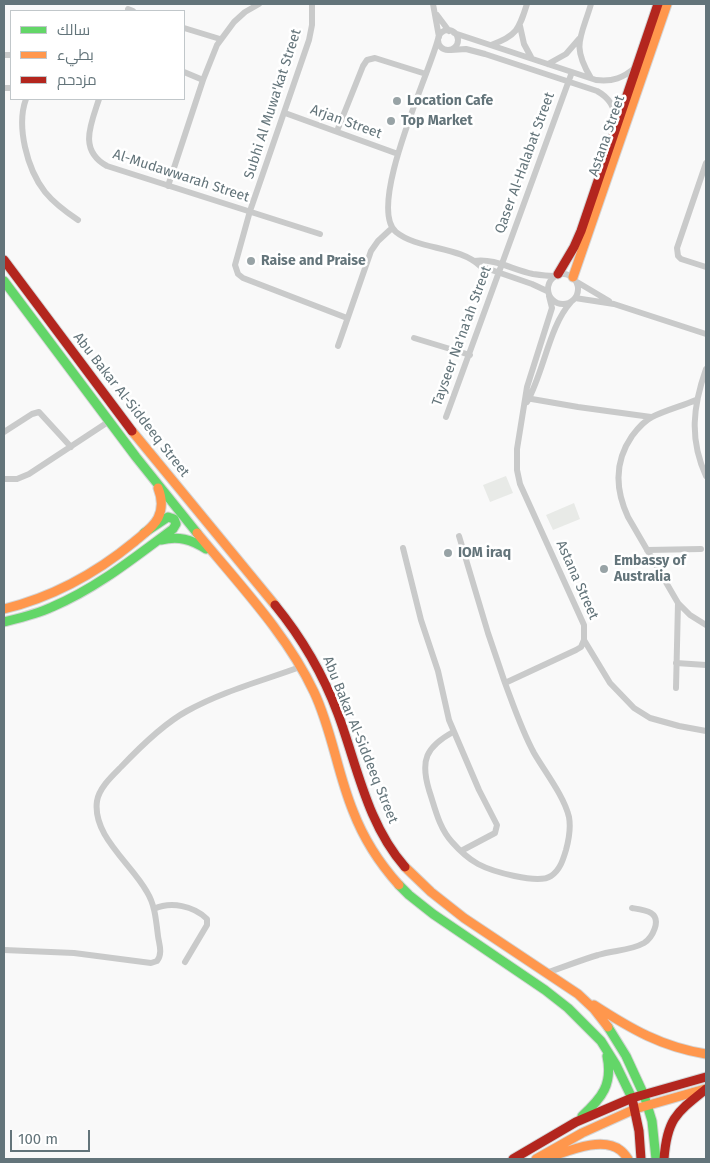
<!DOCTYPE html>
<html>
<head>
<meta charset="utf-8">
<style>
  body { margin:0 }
  #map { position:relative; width:710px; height:1163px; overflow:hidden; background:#f9f9f9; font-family:"Fira Sans",Cairo,sans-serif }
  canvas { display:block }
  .frame { position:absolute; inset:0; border:5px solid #63747a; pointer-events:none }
  .legend { position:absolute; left:10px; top:10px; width:175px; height:90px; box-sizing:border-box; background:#fff; border:1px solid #c1c7ca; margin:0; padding:6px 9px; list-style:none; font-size:15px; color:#63747a }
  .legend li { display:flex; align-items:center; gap:10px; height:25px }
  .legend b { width:25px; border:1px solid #c1c7ca }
  .scale { position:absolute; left:10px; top:1130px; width:80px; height:22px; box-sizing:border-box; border:2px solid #63747a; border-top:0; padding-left:6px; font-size:15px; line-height:18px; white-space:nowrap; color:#63747a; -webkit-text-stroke:4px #fff; paint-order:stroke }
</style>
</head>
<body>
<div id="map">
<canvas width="710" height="1163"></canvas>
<div class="frame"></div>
<ul class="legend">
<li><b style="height:6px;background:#63d668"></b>سالك</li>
<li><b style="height:6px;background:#ff974d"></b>بطيء</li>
<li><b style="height:6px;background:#b3261e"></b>مزدحم</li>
</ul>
<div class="scale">100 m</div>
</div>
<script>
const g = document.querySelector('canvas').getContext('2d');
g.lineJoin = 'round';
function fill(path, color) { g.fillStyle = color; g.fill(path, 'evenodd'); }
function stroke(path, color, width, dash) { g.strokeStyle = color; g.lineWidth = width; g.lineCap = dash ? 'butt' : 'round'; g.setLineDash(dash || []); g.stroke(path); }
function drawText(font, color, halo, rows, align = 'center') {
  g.font = font + ' "Fira Sans",sans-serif'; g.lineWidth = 5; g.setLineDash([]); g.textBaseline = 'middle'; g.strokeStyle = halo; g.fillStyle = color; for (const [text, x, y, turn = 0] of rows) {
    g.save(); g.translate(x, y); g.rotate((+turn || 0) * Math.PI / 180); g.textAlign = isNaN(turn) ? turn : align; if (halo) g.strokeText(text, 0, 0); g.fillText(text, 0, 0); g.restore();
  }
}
fill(new Path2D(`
  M 506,476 L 513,493 L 490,502 L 483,485 Z
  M 574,503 L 580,519 L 553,530 L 546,515 Z`), '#e8eae7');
const fast = new Path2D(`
  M 4,281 L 136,457 L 197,533
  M 161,540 C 178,536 191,539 206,549
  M 4,622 C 20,618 37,614 52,607 C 97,588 135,557 173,529 L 176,524 L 174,519 L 168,517 L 144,533
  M 399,885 L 409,895 L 433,914 L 545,990 L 568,1008 L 601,1041 L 616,1065 L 632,1098
  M 608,1027 L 626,1056 L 644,1095
  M 644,1095 L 652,1121 L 656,1159
  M 582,1116 C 602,1098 613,1084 607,1056`);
const slow = new Path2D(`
  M 573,277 L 667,4
  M 132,431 L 275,605
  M 197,533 C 237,582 287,634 314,692 C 332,730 337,772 353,811 C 363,837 380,864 399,885
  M 4,609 C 53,597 95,574 134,542 C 142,535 153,528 158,518 C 163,508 162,498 158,488
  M 405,867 L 431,892 L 464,918 L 578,994 L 594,1009 L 608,1027
  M 594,1005 C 631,1029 662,1047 706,1054
  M 536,1159 L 582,1133 L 635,1109 L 705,1089
  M 544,1159 C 564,1153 601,1135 620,1150 C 623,1152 626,1156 628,1159`);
const jam = new Path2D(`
  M 4,260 L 132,431
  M 558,274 L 574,247 L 581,231 L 658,4
  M 275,605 C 302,638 323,674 338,714 C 357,765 367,824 405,867
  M 632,1098 L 639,1131 L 641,1159
  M 513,1159 L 576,1122 L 632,1098 L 706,1077
  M 664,1159 C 667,1119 676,1113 706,1089`);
stroke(fast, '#d4d5d6', 11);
stroke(slow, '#d4d5d6', 11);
stroke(jam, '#d4d5d6', 11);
stroke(new Path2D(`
  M 312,4 L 312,25 L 309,40 L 250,211 L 235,265 L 238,274 L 243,278 L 347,318
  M 433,4 L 439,37
  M 128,9 L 133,11
  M 437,15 L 449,31
  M 520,26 L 524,44 L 531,57
  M 184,28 L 220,39
  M438 40a10 10 0 1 1 20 0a10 10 0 1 1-20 0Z
  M 454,33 L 596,80 C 613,82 623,78 636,67
  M 438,39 C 430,72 366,207 396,232 C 418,250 460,246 480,266 L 532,284 L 547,291
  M 491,45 C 517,36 519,29 527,4
  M 451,50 L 466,49 L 485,54 L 597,91 C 610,98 614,107 617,122
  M 4,55 L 11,55
  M 548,64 L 566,54 L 579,39
  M 184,72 L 203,80
  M 591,78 C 571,45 581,38 591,4
  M 4,88 L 11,88
  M 26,99 C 16,126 27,169 45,192 C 54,203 66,212 78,220
  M 99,99 C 91,124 78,150 107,166 L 320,234
  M 285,113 L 398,154
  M 337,131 L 363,66 L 367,60 L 375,58 L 426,74
  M 706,163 L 677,248 L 678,256 L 681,259 L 706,267
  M 168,186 L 203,80 L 217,45 L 234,22 L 245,12 L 259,4
  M 474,261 C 495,258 513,270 533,274 C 540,275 547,276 554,276
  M548 289a15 15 0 1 1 30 0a15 15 0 1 1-30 0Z
  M 577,282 L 609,301
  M 549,296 L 552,308 L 527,387 L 517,449 L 517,470 L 520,484 L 584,625 L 584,640 L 610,683 L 634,708 L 650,718 L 679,726 L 706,731
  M 575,298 L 614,304 L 706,334
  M 414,338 L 470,355
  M 338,346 L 371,251 L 378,241 L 392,228
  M 706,369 C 693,406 689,439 706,476
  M 526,398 L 578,407 L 651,417
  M 696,400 C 682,406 666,410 652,417 C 644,421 638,428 632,436 C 614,462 615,489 628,517 L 678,603 L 690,615 L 706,625
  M 527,402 C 544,372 549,326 571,302
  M 446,417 L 572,72
  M 4,432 L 32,414 L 39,412 L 71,447
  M 4,479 L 17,479 L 29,474 L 108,422
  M 459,536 L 488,633 L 505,683 L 576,650 L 581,647 L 584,640
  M 403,548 L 421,620 L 438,671 L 449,720 L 479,790 L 497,825 L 495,833 L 461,851
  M 647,550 L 701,549
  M 676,663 L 706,665
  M 676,688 L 678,603
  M 453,732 C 426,747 420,760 429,790 C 435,808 439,828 452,842 C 459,850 469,859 478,864 C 491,871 538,885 551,876 C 560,870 563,860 566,850 C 569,839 571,828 569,817 C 564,796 545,772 534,753 C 522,731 514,707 505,683
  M 154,909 C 171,901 194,906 207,919 L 207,925 L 185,962
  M 4,950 L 74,953 L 151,963 L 157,961 C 163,953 159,944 158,936 C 156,920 155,905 147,892 C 132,864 92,836 97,801 C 99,788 112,776 121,767 C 140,747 163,724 187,711 C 223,691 262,681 300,667
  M 546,973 C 564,967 581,960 598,955 C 613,950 630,951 644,943 C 652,938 662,920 651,913 C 646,910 638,909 632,908`), '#c9caca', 6);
stroke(fast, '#63d668', 9);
stroke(slow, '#ff974d', 9);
stroke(jam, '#b3261e', 9);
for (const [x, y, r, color] of [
  [397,101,5,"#98a3a6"],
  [391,121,5,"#98a3a6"],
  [251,261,5,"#98a3a6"],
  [448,553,5,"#98a3a6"],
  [604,569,5,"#98a3a6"]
]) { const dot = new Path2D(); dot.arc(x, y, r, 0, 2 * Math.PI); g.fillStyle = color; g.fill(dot); stroke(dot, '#fff', 2); }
drawText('bold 14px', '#63747a', '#fff', [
  ["Location Cafe",407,101],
  ["Top Market",401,121],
  ["Raise and Praise",261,261],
  ["IOM iraq",458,553],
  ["Embassy of",614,561],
  ["Australia",614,577]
], 'left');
drawText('14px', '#63747a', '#fff', [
  ["Subhi Al Muwa'kat Street",273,104,-72],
  ["Arjan Street",346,122,20],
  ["Astana Street",607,136,-71],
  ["Qaser Al-Halabat Street",525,163,-70],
  ["Al-Mudawwarah Street",181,176,18],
  ["Tayseer Na'na'ah Street",462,336,-70],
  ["Abu Bakar Al-Siddeeq Street",131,405,52],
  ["Astana Street",577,580,66],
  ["Abu Bakar Al-Siddeeq Street",360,740,68]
]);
</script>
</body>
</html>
